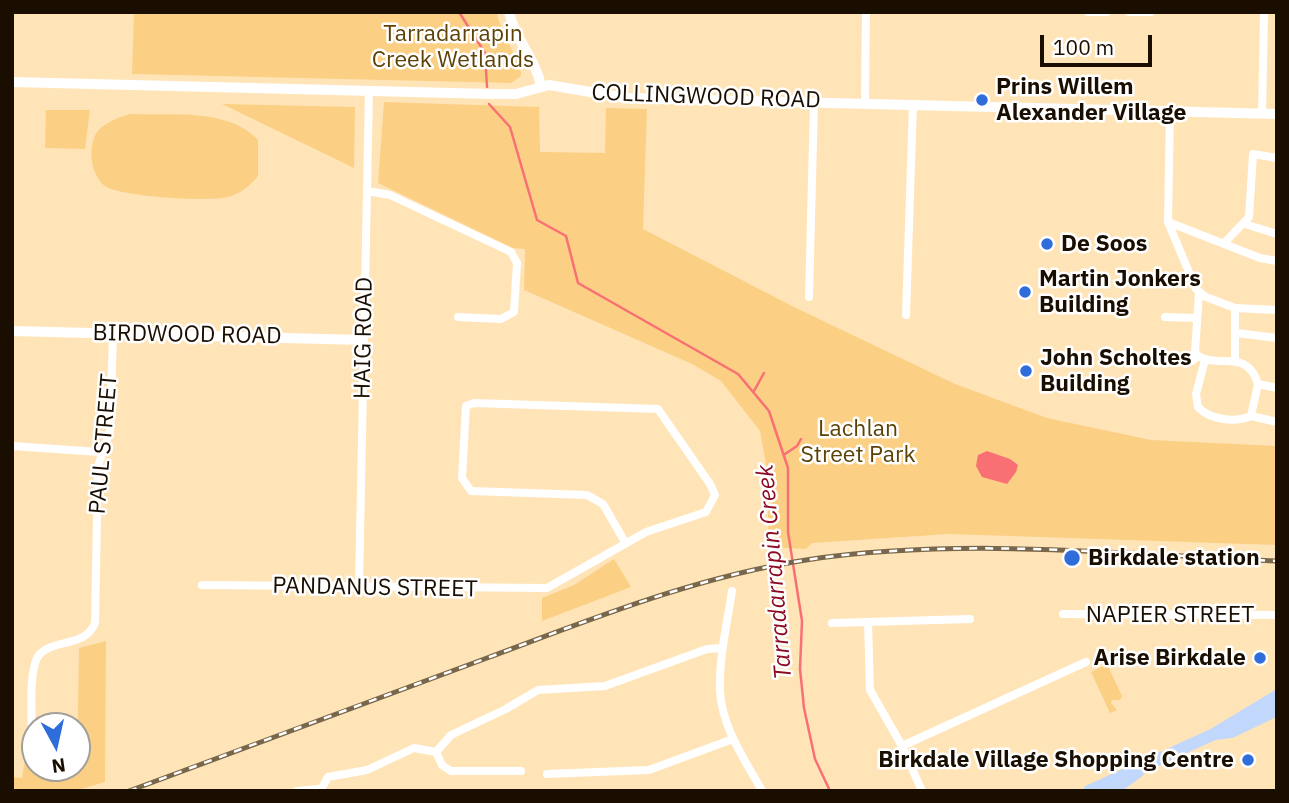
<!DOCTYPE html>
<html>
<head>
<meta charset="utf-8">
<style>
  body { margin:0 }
  #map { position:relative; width:1289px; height:803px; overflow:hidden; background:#ffe4b8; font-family:"IBM Plex Sans",sans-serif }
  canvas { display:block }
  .frame { position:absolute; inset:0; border:14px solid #1a0e00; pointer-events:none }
  .north { position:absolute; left:21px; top:712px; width:70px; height:70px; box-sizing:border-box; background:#fff; border:2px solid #a39f99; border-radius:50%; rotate:172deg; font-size:19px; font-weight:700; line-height:28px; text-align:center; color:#1a0e00 }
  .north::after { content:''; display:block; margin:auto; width:24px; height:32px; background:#2f6ddb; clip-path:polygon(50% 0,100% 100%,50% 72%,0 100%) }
  .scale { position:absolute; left:1040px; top:35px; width:112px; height:32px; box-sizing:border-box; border:4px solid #1a0e00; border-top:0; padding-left:9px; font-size:21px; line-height:24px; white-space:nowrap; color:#1a0e00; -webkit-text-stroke:5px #fff; paint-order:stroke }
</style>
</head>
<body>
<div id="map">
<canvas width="1289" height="803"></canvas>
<div class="frame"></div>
<div class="north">N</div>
<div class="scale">100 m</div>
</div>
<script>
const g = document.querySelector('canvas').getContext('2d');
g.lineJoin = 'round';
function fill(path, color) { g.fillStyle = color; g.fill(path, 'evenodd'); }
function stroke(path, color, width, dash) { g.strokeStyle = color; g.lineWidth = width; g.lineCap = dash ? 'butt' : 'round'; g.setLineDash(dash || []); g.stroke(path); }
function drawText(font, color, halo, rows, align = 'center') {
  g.font = font + ' "IBM Plex Sans",sans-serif'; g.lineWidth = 5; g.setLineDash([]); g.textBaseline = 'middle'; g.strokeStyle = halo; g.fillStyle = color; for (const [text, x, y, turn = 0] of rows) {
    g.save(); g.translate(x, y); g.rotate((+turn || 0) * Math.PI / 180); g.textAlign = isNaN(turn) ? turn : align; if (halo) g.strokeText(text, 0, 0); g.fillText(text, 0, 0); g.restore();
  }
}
fill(new Path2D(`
  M 134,12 L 497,12 C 499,32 523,64 521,76 L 511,83 L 132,74 Z
  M 384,102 L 539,107 L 540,152 L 605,153 L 606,108 L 647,109 L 643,229 L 796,308 L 955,384 L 1047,418 L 1151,440 L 1277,446 L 1277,545 L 949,534 L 812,543 L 806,549 L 768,547 L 768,476 L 760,431 L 721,381 L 692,364 L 524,290 L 525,249 L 513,248 L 378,183 Z
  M 222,104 L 355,107 L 354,168 Z
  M 46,110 L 90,110 L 85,149 L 45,148 Z
  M 130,114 C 171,116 227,107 258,140 L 258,176 C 250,186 240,194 228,197 C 208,202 121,197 105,186 C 91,176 87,147 97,132 C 104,123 119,117 130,114 Z
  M 614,559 L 631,587 L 542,621 L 542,598 L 574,585 Z
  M 106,641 L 105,782 L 75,791 L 12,791 L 12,777 L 22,778 L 25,760 L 35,756 L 35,768 L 77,768 L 79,648 Z
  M 1107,664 L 1122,696 L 1120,700 L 1112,700 L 1111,703 L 1117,710 L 1110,713 L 1091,672 Z`), '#fbd085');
fill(new Path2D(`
  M 987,451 L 1010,459 L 1018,465 L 1016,472 L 1007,484 L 982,477 L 976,466 L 978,455 Z`), '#f97074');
stroke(new Path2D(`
  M 459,12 L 485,53 L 487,87
  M 489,104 L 510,127 L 537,220 L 566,236 L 578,283 L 738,374 L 769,411 L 788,468 L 788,532 L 802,621 L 800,669 L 804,708 L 815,759 L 830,791
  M 754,391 L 764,373
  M 785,454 L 797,446 L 801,439`), '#f97074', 2.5);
stroke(new Path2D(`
  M 1088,12 L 1107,12
  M 1129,12 L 1151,12
  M 865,103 L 866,12
  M 1170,112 L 1168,222 L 1196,289 L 1206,297 L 1235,308 L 1235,360
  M 1262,114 L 1264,12
  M 367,191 L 390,195 L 511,252 L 517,263 L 514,312 L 501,319 L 458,317
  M 1168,222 L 1260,258 L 1277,261
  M 1245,224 L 1277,234
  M 1225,242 L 1249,217 L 1253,154 L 1277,158
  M 809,297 L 814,102
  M 1235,308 L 1277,310
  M 906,315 L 913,104
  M 1165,317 L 1197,318
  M 1237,333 L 1277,338
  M 1198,356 C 1219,369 1247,348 1258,384 L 1251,416 C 1235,423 1210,420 1198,407 L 1196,394 L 1205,360
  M 1198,356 L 1195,352 L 1199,292
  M 1167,360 L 1192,361 L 1198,356
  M 1258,384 L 1277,388
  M 1251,416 L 1277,422
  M 12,446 L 100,452
  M 202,585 L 547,588 L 646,532 L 706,512 L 715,495 L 710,484 L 658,409 L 474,403 L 466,406 L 462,478 L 471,491 L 587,495 L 603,504 L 625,542
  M 359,586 L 369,91
  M 732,591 C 727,624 719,657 720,690 C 721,726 745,760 762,791
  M 1063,614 L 1277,615
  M 868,622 L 870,690 L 902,746 L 922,791
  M 832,623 L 970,619
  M 902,746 L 1086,662
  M 35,747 L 32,738 C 32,719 28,669 39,655 C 54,638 85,648 95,623 L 98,466 L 110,431 L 113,334
  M 436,752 L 442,765 L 451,771 L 521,771
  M 547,774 L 649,770 L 733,739
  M 297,791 L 319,789
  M 320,791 L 328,777 L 367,770 L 414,748 L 436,752 L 451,735 L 506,709 L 538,690 L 605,686 L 707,649 L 723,648`), '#fff', 8);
stroke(new Path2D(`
  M 509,12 C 515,40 536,59 541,86
  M 12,82 L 492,94 L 516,94 L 549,85 L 626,98 L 1277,114
  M 12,331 L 363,340`), '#fff', 10);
stroke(new Path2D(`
  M 1214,734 L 1231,732 L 1277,710
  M 1089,791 L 1214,734 L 1277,696
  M 1112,791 L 1138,772`), '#c1d7fb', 12);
const rail = new Path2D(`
  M 129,791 C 249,746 368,702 487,658 C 592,619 695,577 806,560 C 958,537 1124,554 1277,561`);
stroke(rail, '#79674c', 5);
stroke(rail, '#fff', 2.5, [8]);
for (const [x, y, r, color] of [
  [982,100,7,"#2f6ddb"],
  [1047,244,7,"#2f6ddb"],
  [1025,292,7,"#2f6ddb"],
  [1026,371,7,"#2f6ddb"],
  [1072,558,9,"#2f6ddb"],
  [1260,658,7,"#2f6ddb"],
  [1248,760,7,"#2f6ddb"]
]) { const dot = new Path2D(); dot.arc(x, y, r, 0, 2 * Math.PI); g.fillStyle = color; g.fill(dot); stroke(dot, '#fff', 2.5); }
drawText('23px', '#5d4206', '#fff', [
  ["Tarradarrapin",453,34],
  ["Creek Wetlands",453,60],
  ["Lachlan",858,429],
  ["Street Park",858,455]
]);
drawText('bold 23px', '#1a0e00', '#fff', [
  ["Prins Willem",996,87],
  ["Alexander Village",996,113],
  ["De Soos",1061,244],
  ["Martin Jonkers",1039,279],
  ["Building",1039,305],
  ["John Scholtes",1040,358],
  ["Building",1040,384],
  ["Birkdale station",1088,558],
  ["Arise Birkdale",1246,658,"right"],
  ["Birkdale Village Shopping Centre",1234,760,"right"]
], 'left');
drawText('23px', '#1a0e00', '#fff', [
  ["COLLINGWOOD ROAD",706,97,2],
  ["BIRDWOOD ROAD",187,335,1],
  ["HAIG ROAD",364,338,-89],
  ["PAUL STREET",104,444,-85],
  ["PANDANUS STREET",375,588,1],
  ["NAPIER STREET",1170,615]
]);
drawText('italic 24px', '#8d0b22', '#fff', [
  ["Tarradarrapin Creek",775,572,-95]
]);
</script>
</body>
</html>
